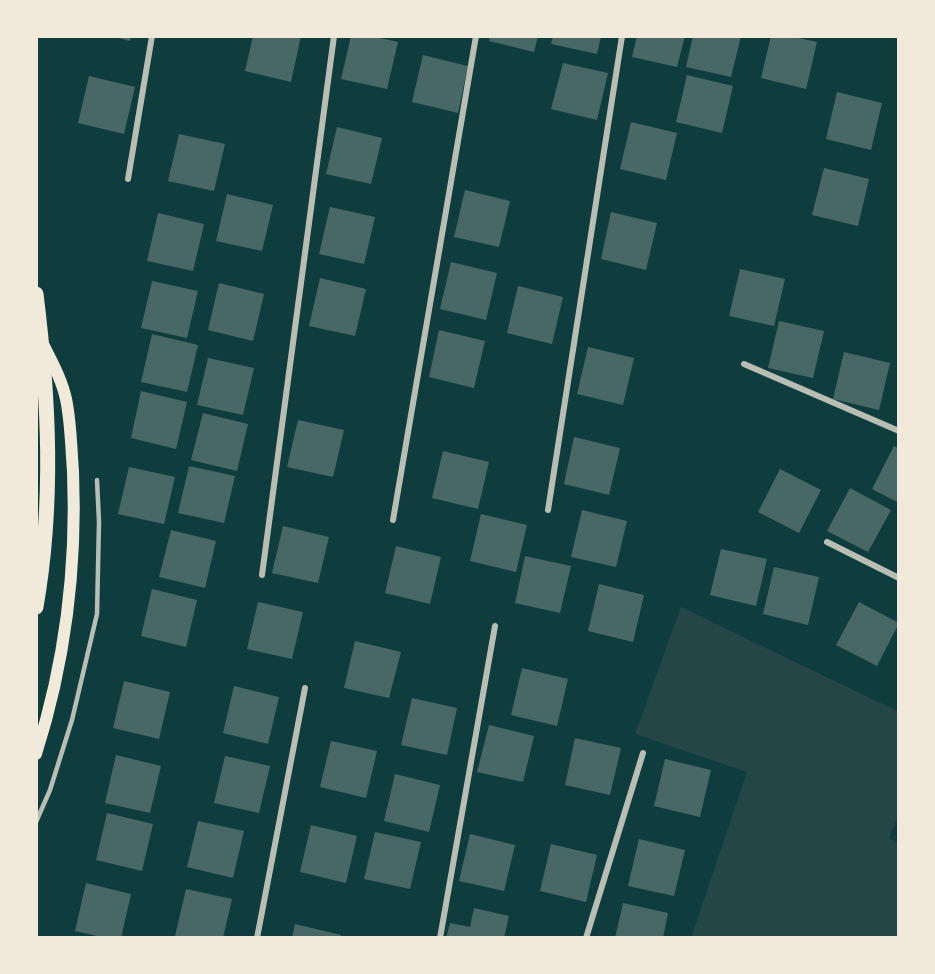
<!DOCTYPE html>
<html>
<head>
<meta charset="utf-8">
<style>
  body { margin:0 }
  #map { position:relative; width:935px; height:974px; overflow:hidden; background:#0f3d3e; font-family:"PT Sans Narrow",sans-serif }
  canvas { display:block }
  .frame { position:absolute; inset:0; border:38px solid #f1e9da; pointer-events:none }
</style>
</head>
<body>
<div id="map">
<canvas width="935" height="974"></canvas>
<div class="frame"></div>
</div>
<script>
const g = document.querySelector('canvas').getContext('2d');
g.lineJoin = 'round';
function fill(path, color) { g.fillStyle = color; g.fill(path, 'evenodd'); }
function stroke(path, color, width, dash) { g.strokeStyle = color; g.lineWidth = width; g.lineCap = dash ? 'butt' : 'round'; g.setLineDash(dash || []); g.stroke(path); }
fill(new Path2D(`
  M 681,607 L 899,712 L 899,814 L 889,838 L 899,844 L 899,938 L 691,938 L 747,772 L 635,734 Z`), '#244646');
fill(new Path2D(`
  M 111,36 L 131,36 L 130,41 Z
  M 253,36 L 301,36 L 291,82 L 245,71 Z
  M 351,36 L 371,36 L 398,42 L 387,89 L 341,79 Z
  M 490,36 L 538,36 L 534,52 L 489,41 Z
  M 553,36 L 601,36 L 597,54 L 551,44 Z
  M 637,36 L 685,36 L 677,67 L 632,57 Z
  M 693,36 L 741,36 L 731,77 L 686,67 Z
  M 771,36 L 790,36 L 817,42 L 806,89 L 761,78 Z
  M 423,55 L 468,66 L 458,113 L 412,102 Z
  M 563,63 L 608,73 L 597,120 L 551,109 Z
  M 687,75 L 733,86 L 722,133 L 676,122 Z
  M 89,76 L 135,87 L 124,134 L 78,123 Z
  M 837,92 L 882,103 L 871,150 L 826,139 Z
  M 631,122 L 677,133 L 666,180 L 620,169 Z
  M 337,127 L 382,138 L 371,184 L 326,174 Z
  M 179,134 L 225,144 L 214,191 L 168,181 Z
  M 824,168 L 869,179 L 858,226 L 812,215 Z
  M 465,190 L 510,201 L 499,247 L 454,237 Z
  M 227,194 L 273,205 L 262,251 L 216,241 Z
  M 330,207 L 375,217 L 364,264 L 319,254 Z
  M 611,212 L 657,223 L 646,270 L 601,259 Z
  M 158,213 L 204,224 L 193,271 L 147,261 Z
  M 451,262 L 497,273 L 486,320 L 440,309 Z
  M 740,269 L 785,279 L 774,326 L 729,316 Z
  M 320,278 L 366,289 L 355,336 L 309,326 Z
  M 152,281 L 198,291 L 187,338 L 141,328 Z
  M 219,283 L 264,294 L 253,341 L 208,330 Z
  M 518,286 L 563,297 L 552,344 L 507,333 Z
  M 779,321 L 824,331 L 813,378 L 768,368 Z
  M 439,330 L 485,341 L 474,388 L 429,377 Z
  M 152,334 L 198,345 L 187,392 L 141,382 Z
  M 588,347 L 634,358 L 623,405 L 577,394 Z
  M 844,352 L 890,363 L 879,410 L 833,399 Z
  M 208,358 L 254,368 L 243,415 L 197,405 Z
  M 141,391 L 187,402 L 176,449 L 131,438 Z
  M 203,413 L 248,424 L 237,471 L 191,460 Z
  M 298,420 L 344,430 L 333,477 L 287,467 Z
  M 574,437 L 620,448 L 609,495 L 564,484 Z
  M 894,446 L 899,449 L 899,503 L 872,489 Z
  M 443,451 L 489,462 L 478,509 L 432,498 Z
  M 189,466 L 235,476 L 224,523 L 178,513 Z
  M 129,467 L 175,477 L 164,524 L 118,514 Z
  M 780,469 L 821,490 L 799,533 L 758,512 Z
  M 850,488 L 891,510 L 868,552 L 827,531 Z
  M 582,510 L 627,521 L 616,567 L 571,557 Z
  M 481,514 L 527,525 L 516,572 L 470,561 Z
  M 283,526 L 329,537 L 318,583 L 272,573 Z
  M 171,530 L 216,541 L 205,588 L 159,577 Z
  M 396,546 L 441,557 L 430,604 L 385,593 Z
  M 721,549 L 767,559 L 756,606 L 710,595 Z
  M 525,556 L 571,566 L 560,613 L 515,603 Z
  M 774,567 L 819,577 L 808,625 L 763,614 Z
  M 599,584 L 644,595 L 633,642 L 588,631 Z
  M 152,589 L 197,600 L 186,647 L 141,636 Z
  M 258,602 L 303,612 L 292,659 L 247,649 Z
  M 859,602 L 899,623 L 877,666 L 836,645 Z
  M 355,641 L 401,652 L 389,698 L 344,688 Z
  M 522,668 L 568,679 L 557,726 L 511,715 Z
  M 124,681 L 170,692 L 159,739 L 113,728 Z
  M 234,686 L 279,697 L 268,744 L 223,733 Z
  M 412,698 L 457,708 L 447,755 L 401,745 Z
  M 489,725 L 534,736 L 523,782 L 477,772 Z
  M 575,738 L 621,748 L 610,795 L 565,785 Z
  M 331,741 L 377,751 L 366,798 L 320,787 Z
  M 116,755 L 161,766 L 150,813 L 105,803 Z
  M 225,756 L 270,766 L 259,813 L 214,803 Z
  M 665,759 L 711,770 L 700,817 L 654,806 Z
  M 395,774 L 440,785 L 429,832 L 384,821 Z
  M 107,813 L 153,824 L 142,871 L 96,860 Z
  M 198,821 L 244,831 L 233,878 L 187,867 Z
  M 311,825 L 357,836 L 346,883 L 300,872 Z
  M 375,832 L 421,842 L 410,889 L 364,879 Z
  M 470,834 L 515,845 L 504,891 L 459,881 Z
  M 639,839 L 685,850 L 674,896 L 628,886 Z
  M 551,844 L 597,855 L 586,902 L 540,891 Z
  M 86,883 L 131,894 L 121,938 L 106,938 L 75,931 Z
  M 186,889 L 232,899 L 223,938 L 184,938 L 175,936 Z
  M 623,903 L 668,913 L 663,938 L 615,938 Z
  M 474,908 L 509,916 L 504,938 L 446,938 L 450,923 L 470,927 Z
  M 295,924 L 341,935 L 340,938 L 292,938 Z`), '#486865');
stroke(new Path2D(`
  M 36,822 L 50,790 L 72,720 L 97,614 L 99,522 L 97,480`), '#b8beb3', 4.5);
stroke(new Path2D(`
  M 128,179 L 152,36
  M 744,364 L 899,431
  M 548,510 L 622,36
  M 393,520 L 476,36
  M 827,542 L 899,578
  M 262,575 L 334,36
  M 257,938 L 305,688
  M 440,938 L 495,626
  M 586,938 L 643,753`), '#b8beb3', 6);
stroke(new Path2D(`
  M 36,754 C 65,663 77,567 73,471 C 71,447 71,423 66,399 C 62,380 52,362 43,344`), '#f1e9da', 12);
stroke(new Path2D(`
  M 36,294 C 49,399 54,503 36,607`), '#f1e9da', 15);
</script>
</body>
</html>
